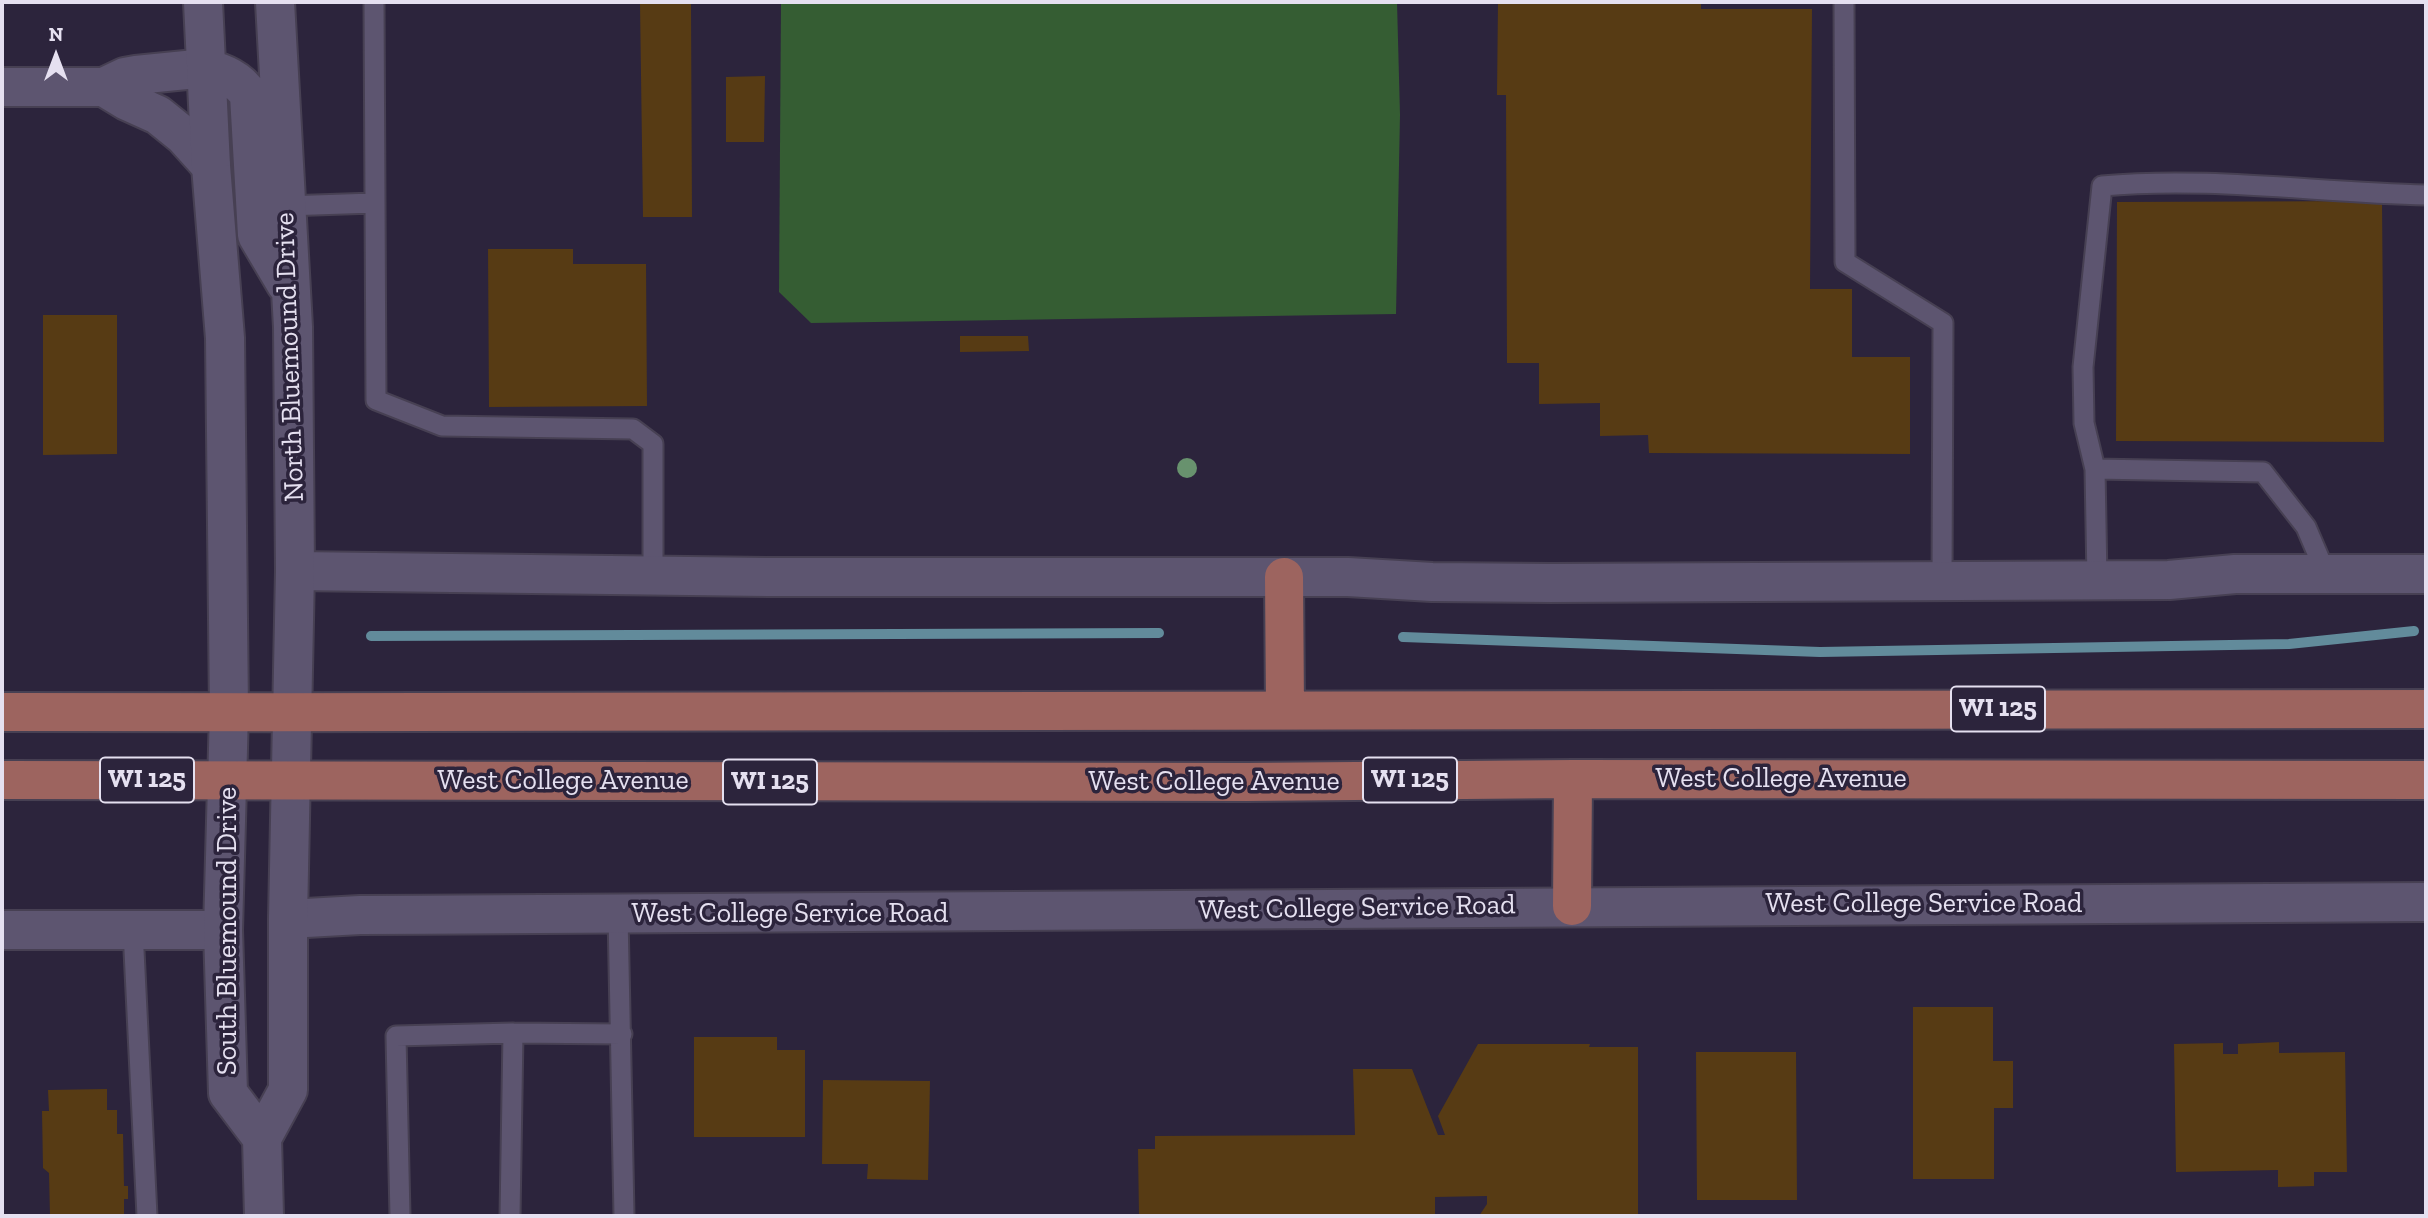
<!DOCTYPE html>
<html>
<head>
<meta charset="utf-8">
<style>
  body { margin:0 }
  #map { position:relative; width:2428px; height:1218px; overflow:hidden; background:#2c243c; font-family:"Zilla Slab",serif }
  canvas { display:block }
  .frame { position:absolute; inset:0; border:4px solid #e5e0f0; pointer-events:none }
  .north { position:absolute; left:21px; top:21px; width:70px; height:70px; -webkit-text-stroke:5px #2c243c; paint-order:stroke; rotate:0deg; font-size:19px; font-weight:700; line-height:28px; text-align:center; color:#e5e0f0 }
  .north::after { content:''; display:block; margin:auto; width:24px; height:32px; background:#e5e0f0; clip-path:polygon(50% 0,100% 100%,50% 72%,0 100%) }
</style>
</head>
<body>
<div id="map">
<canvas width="2428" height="1218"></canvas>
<div class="frame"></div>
<div class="north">N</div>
</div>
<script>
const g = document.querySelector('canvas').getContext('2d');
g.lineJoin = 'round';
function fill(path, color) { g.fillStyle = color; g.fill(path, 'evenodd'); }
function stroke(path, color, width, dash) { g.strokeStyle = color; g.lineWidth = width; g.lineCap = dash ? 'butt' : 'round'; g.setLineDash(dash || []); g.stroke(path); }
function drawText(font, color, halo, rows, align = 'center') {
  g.font = font + ' "Zilla Slab",serif'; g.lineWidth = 7; g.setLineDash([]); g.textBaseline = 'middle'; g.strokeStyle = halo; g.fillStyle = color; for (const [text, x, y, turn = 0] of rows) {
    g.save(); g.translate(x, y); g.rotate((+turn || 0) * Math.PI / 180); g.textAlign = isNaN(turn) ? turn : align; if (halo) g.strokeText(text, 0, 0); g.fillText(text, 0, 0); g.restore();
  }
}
fill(new Path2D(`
  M 781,2 L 1397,2 L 1400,115 L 1396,314 L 811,323 L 779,292 Z`), '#355d33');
stroke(new Path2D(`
  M 371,636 L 1159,633
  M 1403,637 L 1820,652 L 2289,644 L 2414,631`), '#628b9b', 10);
fill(new Path2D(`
  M 1498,2 L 1701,2 L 1701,9 L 1812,9 L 1810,289 L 1852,289 L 1852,357 L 1910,357 L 1910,454 L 1649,453 L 1648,435 L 1600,436 L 1600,403 L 1539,404 L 1539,363 L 1507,363 L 1506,95 L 1497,95 Z
  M 640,4 L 691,4 L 692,217 L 643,217 Z
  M 765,76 L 764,142 L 726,142 L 726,77 Z
  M 2382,201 L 2384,442 L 2116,441 L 2117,202 Z
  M 488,249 L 573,249 L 573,264 L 646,264 L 647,406 L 489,407 Z
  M 43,315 L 117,315 L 117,454 L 43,455 Z
  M 960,336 L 1028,336 L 1029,351 L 960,352 Z
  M 1913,1007 L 1993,1007 L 1993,1061 L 2013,1061 L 2013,1108 L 1994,1108 L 1994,1179 L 1913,1179 Z
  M 694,1037 L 777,1037 L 777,1050 L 805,1050 L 805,1137 L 694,1137 Z
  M 2279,1042 L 2279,1053 L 2345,1052 L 2347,1172 L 2314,1172 L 2314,1186 L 2278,1187 L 2278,1170 L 2176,1172 L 2174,1044 L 2223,1043 L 2223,1054 L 2238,1054 L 2238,1044 Z
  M 1478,1044 L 1590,1044 L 1589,1047 L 1638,1047 L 1638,1216 L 1479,1216 L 1487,1204 L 1487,1196 L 1435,1197 L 1435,1216 L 1139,1216 L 1138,1149 L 1155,1149 L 1155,1136 L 1355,1135 L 1353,1069 L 1412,1069 L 1438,1135 L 1445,1135 L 1438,1116 Z
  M 1696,1052 L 1796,1052 L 1797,1200 L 1697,1200 Z
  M 823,1080 L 930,1081 L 928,1180 L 867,1179 L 868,1164 L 822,1164 Z
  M 107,1089 L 107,1110 L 117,1110 L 117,1134 L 123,1134 L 124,1186 L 128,1186 L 128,1199 L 124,1199 L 124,1216 L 50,1216 L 49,1173 L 43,1168 L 42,1111 L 49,1111 L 48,1090 Z`), '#573b14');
const service = new Path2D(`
  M 374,2 L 376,400 L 442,426 L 633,429 L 653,444 L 653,576
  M 1844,2 L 1845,262 L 1943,323 L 1942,581
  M 285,206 L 374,203
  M 2095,469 L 2263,472 L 2306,527 L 2326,574
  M 2097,580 L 2095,469 L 2084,423 L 2083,367 L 2102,186 C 2210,176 2318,193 2426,195
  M 618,914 L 624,1216
  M 133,930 L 147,1216
  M 400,1216 L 396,1036 L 513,1033 L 622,1034
  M 510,1216 L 513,1033`);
const minor = new Path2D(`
  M 2,87 L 104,87 L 125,77 L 136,75 L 206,68
  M 104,87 L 127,101 L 158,115 L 184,136 L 211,166
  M 295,571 L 767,577 L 1348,577 L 1432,582 L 1551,583 L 2169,580 L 2235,574 L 2426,574`);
const tertiary = new Path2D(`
  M 288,919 L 360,915 C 1049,913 1738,902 2426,902
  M 2,930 L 223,930`);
const secondary = new Path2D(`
  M 203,2 L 211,166 L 225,338 L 229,712 L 223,930 L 228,1093 L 262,1138
  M 206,68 C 223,73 239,79 249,95 L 257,235 L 286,284
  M 264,1216 L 262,1138 L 288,1090 L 288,919 L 295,571 L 293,327 L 275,2`);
const primary = new Path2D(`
  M 1284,577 L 1285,709
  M 2,712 C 810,713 1618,709 2426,709
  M 2,780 L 1247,782 L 1573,779 L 2426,780
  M 1572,906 L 1573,779`);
stroke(service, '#474053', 23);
stroke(minor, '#474053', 42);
stroke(tertiary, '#474053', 42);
stroke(secondary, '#474053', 42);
stroke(primary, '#474053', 42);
stroke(service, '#5d5570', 19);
stroke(minor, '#5d5570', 38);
stroke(tertiary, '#5d5570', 38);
stroke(secondary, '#5d5570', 38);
stroke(primary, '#9d645f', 38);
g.fillStyle = '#68926e';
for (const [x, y] of [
  [1187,468]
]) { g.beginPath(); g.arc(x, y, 10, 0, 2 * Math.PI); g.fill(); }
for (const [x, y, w] of [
  [1998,709,94],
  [147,780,94],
  [1410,780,94],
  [770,782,94]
]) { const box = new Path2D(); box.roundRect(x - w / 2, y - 22.5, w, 45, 5); g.fillStyle = '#2c243c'; g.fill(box); stroke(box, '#e5e0f0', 2); }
drawText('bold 26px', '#e5e0f0', null, [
  ["WI 125",1998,709],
  ["WI 125",147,780],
  ["WI 125",1410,780],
  ["WI 125",770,782]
]);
drawText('28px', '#e5e0f0', '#2c243c', [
  ["North Bluemound Drive",290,357,-92],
  ["West College Avenue",1781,779],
  ["West College Avenue",563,781],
  ["West College Avenue",1214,782],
  ["West College Service Road",1924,904],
  ["West College Service Road",1357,908,-1],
  ["West College Service Road",790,914],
  ["South Bluemound Drive",228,931,-90]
]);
</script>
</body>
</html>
